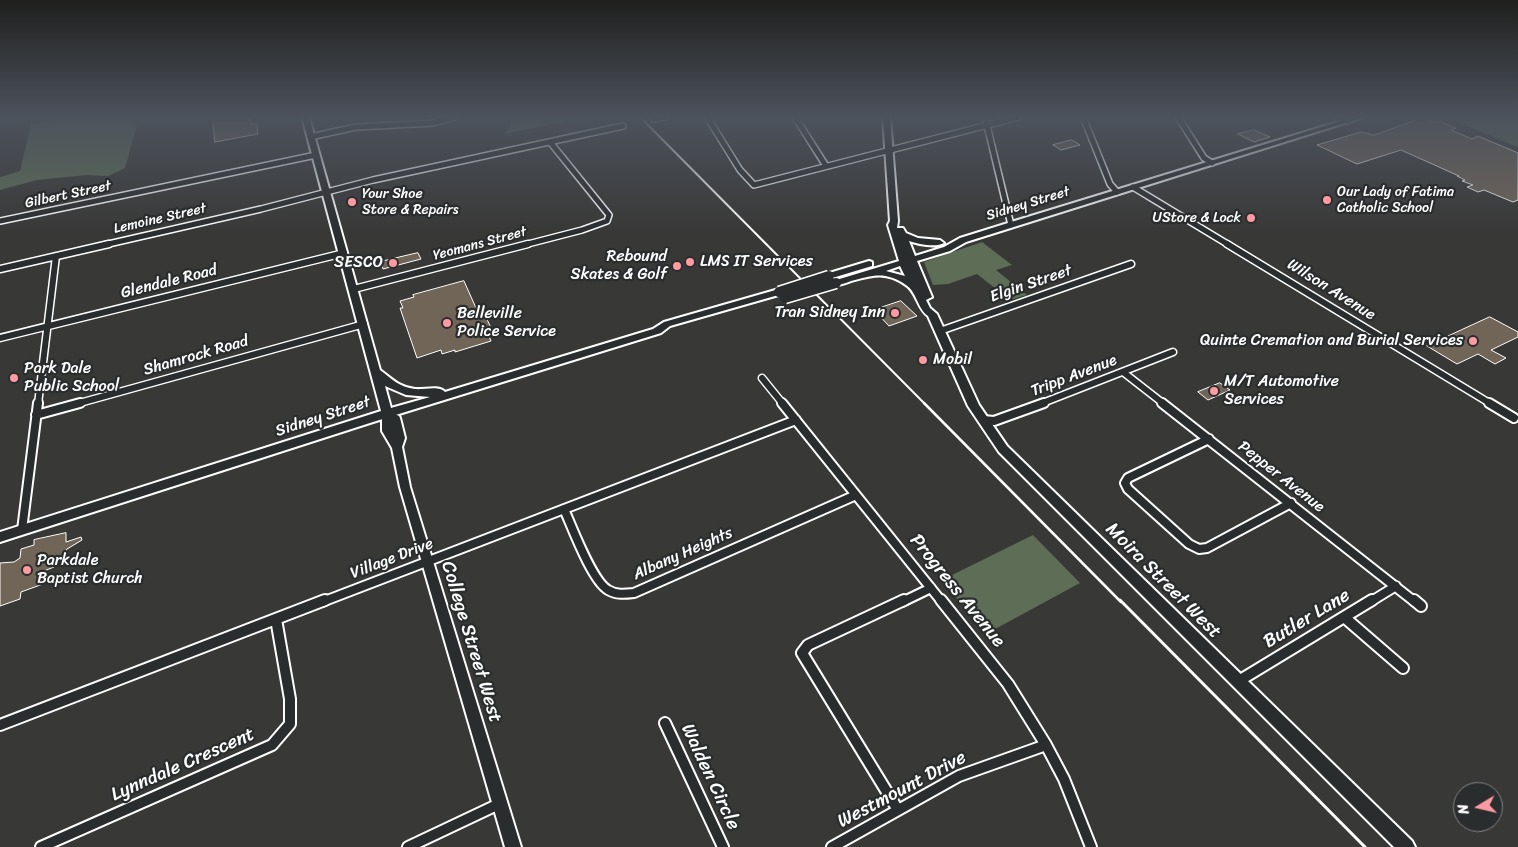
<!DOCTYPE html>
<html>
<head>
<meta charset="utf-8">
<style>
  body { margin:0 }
  #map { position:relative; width:1518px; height:847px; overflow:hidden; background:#383836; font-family:Sriracha,sans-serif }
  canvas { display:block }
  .north { position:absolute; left:1453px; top:782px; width:50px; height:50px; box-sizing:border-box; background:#2a2d2e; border:1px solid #7f8182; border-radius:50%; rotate:261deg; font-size:14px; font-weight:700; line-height:20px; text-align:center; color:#fff }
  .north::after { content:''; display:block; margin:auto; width:18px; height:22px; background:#ff9aa2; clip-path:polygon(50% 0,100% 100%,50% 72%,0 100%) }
</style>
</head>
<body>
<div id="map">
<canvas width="1518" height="847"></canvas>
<div class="north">N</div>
</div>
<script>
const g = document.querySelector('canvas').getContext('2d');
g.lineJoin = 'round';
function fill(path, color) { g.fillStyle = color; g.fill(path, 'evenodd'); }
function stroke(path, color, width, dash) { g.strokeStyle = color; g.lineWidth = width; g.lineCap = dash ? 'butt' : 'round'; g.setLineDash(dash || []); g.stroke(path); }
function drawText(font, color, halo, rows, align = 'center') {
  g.font = font + ' Sriracha,sans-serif'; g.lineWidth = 4.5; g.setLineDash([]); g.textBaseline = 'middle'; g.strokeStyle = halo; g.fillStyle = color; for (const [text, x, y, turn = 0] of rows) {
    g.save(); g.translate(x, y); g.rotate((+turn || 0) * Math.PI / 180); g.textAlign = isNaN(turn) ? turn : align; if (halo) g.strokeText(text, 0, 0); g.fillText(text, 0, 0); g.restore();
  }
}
fill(new Path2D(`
  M 75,117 L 127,117 L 137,125 L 125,168 L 108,176 L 86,175 L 37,180 L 0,190 L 0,177 L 20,171 L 31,124 Z
  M 510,117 L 588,117 L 505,134 L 513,122 Z
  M 1445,117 L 1518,117 L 1518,147 Z
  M 982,242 L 1012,265 L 996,270 L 1027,295 L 1010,300 L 977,274 L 948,284 L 933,285 L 924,262 Z
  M 1033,535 L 1080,583 L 986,634 L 942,580 Z`), '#5e6d55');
const building = new Path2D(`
  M 213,117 L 250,117 L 251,124 L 257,124 L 258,134 L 215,142 Z
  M 1422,118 L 1435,122 L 1439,121 L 1456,128 L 1451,130 L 1472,139 L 1478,136 L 1518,153 L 1518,200 L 1513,202 L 1484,190 L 1478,192 L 1467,187 L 1473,185 L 1462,181 L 1465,180 L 1457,176 L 1459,176 L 1401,150 L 1357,164 L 1317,145 L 1361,132 L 1374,135 Z
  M 1254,130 L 1270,137 L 1254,142 L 1238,134 Z
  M 1072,140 L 1080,145 L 1061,150 L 1053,145 Z
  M 418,253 L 421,259 L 383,269 L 380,262 Z
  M 464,281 L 480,317 L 485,315 L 492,330 L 487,331 L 491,341 L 455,352 L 455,350 L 442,354 L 441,350 L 417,358 L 400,308 L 403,308 L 400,301 L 414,297 L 413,295 Z
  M 901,301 L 917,316 L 889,326 L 874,310 Z
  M 1490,317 L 1518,332 L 1518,337 L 1491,350 L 1506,358 L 1495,364 L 1478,354 L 1457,364 L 1427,346 Z
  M 1220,383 L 1230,390 L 1208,400 L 1198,392 Z
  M 66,533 L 66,542 L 81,537 L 82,540 L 67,549 L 54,567 L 44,571 L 43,584 L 21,592 L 20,599 L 0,606 L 0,563 L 14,562 L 20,558 L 21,549 L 34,545 L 34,540 Z`);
fill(building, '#716558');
stroke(building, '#fff', 1);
const minorFar3 = new Path2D(`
  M 707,117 L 740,170 L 754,185 L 1019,117
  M 795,117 L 826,166
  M 985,117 L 1011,225
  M 1083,117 L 1110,184 L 1117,192
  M 1178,117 L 1204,158 L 1212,163
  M 1337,117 L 1347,121
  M 654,119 L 665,117
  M 310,137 L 356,127 L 433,123 L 455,117
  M 1133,187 L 1229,245
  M 0,221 L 316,155
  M 104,245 L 261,209 L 373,180 L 623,126
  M 524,245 L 582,230 L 607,221 L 609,215 L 550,142`);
const minorFar2 = new Path2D(`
  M 1227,244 L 1491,404
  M 0,269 L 109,244
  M 354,289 L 528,244
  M 940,331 L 1131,264
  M 0,338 L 344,253
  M 1123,372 L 1164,404
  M 762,378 L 783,404
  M 38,404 L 56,256
  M 76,404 L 364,324
  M 1040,404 L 1173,352`);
const minorFar1 = new Path2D(`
  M 782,403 L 942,602
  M 1162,403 L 1415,602
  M 1489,403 L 1514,418
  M 36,415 L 80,403
  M 983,420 L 994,421 L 1044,403
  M 1209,439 L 1128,478 L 1125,483 L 1128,489 L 1189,544 L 1199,549 L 1207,548 L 1291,503
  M 564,509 C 572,527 592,581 608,590 C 616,595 625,594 634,593 L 856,495
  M 22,530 L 38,403
  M 322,602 L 796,420
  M 902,602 L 931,588
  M 1370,602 L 1396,586`);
const minor = new Path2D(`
  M 941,600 L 1008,684 L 1046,745 L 1064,779 L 1091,847
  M 1414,600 L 1421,606
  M 1344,617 L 1403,668
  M 1237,682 L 1372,600
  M 665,723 L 723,847
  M 0,725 L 325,600
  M 898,810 L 802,653 L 808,645 L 904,600
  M 41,847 L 272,745 L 290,724 L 290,699 L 276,619
  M 408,847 L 499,804
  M 832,847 L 959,776 L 1046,745`);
const tertiary = new Path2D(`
  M 387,410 L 399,416 L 400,418 L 405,438 L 402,447 L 410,487 L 521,847 L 505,847 L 400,487 L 392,448 L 382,431 L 382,413 Z`);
const secondary = new Path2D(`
  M 302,117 L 309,117 L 380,370 C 392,379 399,387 415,389 C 424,390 439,385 445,392 L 653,329 L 664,322 L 779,289 L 784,292 L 782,294 L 670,326 L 661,333 L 373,422 L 0,542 L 0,532 L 381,411 ZM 385,386 L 406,395 L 430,397 L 391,408 Z
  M 883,117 L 890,117 L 898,221 L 897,228 L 903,228 L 906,233 L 918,238 L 940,240 L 944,243 C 936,248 918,244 909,241 L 915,256 L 944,247 L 960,238 L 1008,223 L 1354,117 L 1364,117 L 966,242 L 950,251 L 917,261 L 932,297 L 926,300 L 930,308 L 937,314 L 979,405 L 1007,446 L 1412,841 L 1415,847 L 1394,847 L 999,452 L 968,406 L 928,316 C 917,308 917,292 906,285 C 886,271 873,275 851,281 C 845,283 839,286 833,285 L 833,281 L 899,261 L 888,225 L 890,221 ZM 900,266 L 905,276 L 886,271 Z
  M 869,261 L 872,262 L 872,266 L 829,279 L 824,276 L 826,274 Z`);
stroke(minorFar3, '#fff', 8);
stroke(minorFar2, '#fff', 9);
stroke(minorFar1, '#fff', 12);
stroke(minor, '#fff', 14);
stroke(tertiary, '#fff', 4);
stroke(secondary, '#fff', 4);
stroke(minorFar3, '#2a2d2e', 5);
stroke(minorFar2, '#2a2d2e', 6);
stroke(minorFar1, '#2a2d2e', 8);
stroke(minor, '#2a2d2e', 10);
fill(tertiary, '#2a2d2e');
fill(secondary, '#2a2d2e');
stroke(new Path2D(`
  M 640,117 L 925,404`), '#fff', 2);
stroke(new Path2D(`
  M 924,403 L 1121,602`), '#fff', 2.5);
stroke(new Path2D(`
  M 1120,600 L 1365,847`), '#fff', 3);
const secondaryBridge = new Path2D(`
  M 779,292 L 829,276
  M 785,298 L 836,283`);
stroke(secondaryBridge, '#fff', 13, []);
stroke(secondaryBridge, '#2a2d2e', 10);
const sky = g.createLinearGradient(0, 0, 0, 235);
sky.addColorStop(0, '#1f1f1e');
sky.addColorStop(0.5, '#4d535d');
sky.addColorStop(1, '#4d535d00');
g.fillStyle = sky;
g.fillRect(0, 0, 1518, 235);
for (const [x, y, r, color] of [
  [1327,200,5,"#ff9aa2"],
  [352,202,5,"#ff9aa2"],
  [1251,218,5,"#ff9aa2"],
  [690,262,5,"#ff9aa2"],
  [393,263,5,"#ff9aa2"],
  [677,266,5,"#ff9aa2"],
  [895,313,5,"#ff9aa2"],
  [447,323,5,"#ff9aa2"],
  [1473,341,5,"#ff9aa2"],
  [923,360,5,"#ff9aa2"],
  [14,378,5,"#ff9aa2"],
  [1214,391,5,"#ff9aa2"],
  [27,570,5,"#ff9aa2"]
]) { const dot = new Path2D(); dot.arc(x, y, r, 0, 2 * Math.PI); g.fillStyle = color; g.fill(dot); stroke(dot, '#2a2d2e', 2); }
drawText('14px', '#fff', '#2a2d2e', [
  ["Our Lady of Fatima",1337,192],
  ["Catholic School",1337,208],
  ["Your Shoe",362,194],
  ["Store & Repairs",362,210],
  ["UStore & Lock",1241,218,"right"]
], 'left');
drawText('14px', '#fff', '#2a2d2e', [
  ["Gilbert Street",68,195,-12],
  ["Sidney Street",1028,204,-17],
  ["Lemoine Street",160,219,-13],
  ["Yeomans Street",480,244,-15]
]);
drawText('16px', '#fff', '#2a2d2e', [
  ["Rebound",667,257,"right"],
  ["Skates & Golf",667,275,"right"],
  ["LMS IT Services",700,262],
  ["SESCO",383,263,"right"],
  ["Tran Sidney Inn",885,313,"right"],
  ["Belleville",457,314],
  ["Police Service",457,332],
  ["Quinte Cremation and Burial Services",1463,341,"right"],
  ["Mobil",933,360],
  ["Park Dale",24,369],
  ["Public School",24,387],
  ["M/T Automotive",1224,382],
  ["Services",1224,400],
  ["Parkdale",37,561],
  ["Baptist Church",37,579]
], 'left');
drawText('16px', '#fff', '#2a2d2e', [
  ["Glendale Road",169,282,-14],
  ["Elgin Street",1031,284,-19],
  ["Wilson Avenue",1331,290,32],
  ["Shamrock Road",196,356,-16],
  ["Tripp Avenue",1074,376,-21],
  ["Sidney Street",323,417,-18],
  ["Pepper Avenue",1281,477,38],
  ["Albany Heights",683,554,-24],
  ["Village Drive",392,559,-21]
]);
drawText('19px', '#fff', '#2a2d2e', [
  ["Moira Street West",1163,581,45],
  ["Progress Avenue",957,591,51],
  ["Butler Lane",1307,619,-31],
  ["College Street West",471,642,73],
  ["Lynndale Crescent",183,765,-24],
  ["Walden Circle",710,777,65],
  ["Westmount Drive",902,790,-28]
]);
</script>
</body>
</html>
